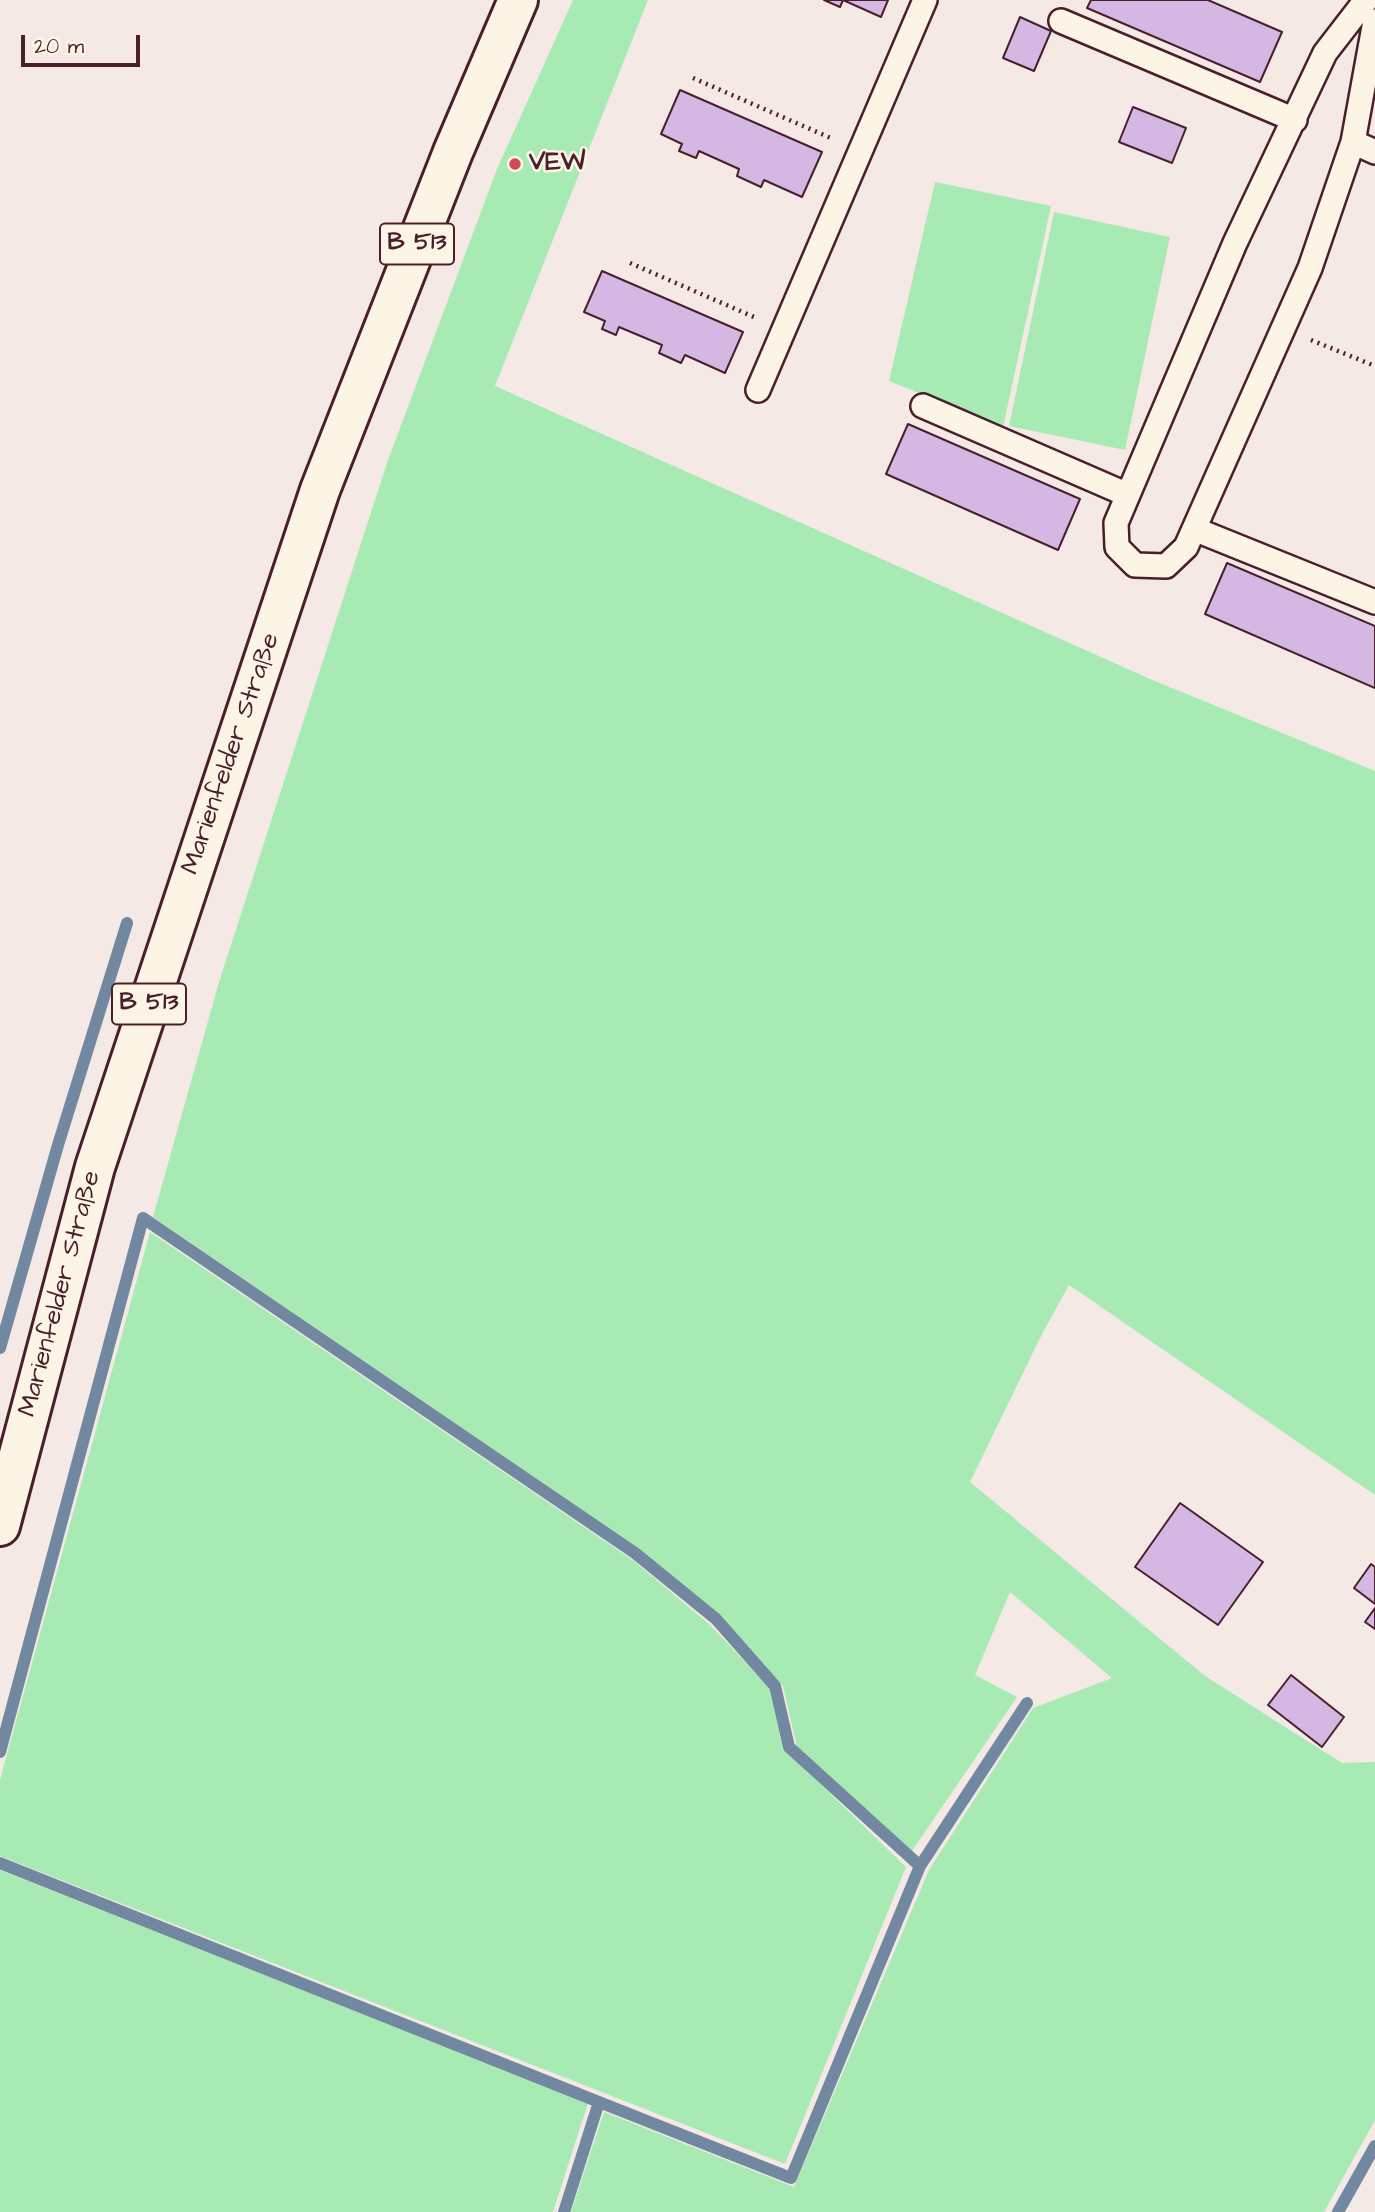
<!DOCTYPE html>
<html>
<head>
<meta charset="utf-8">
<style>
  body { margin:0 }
  #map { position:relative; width:1375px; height:2212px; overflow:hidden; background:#f4e9e5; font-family:"Architects Daughter",sans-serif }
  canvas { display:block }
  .scale { position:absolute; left:21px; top:35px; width:119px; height:32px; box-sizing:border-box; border:4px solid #4a1f2b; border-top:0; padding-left:9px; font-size:21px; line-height:24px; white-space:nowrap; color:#4a1f2b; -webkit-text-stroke:5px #fcf5e5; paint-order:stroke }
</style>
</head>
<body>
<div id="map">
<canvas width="1375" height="2212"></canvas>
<div class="scale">20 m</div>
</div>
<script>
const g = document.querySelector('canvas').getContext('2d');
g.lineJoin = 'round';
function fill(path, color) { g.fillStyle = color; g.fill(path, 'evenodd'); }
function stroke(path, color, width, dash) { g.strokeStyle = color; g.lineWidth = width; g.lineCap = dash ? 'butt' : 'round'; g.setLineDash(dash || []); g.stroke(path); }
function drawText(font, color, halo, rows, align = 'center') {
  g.font = font + ' "Architects Daughter",sans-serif'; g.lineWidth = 5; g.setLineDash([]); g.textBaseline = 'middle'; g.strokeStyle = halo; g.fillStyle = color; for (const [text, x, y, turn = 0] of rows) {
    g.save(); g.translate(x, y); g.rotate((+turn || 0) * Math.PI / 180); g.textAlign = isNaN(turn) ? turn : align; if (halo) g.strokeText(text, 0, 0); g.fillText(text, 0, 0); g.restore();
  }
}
fill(new Path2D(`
  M 573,0 L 648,0 L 495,386 L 1150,679 L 1375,771 L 1375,1495 L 1069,1285 L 1042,1334 L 970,1482 L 1205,1676 L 1342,1763 L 1375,1762 L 1375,2120 L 1324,2212 L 571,2212 L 604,2112 L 794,2187 L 929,1870 L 1033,1708 L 1112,1678 L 1010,1592 L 975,1675 L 1017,1697 L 912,1851 L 797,1747 L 783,1686 L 718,1616 L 638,1548 L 153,1217 L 219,982 L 387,463 L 497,169 Z
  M 935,182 L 1051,206 L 1003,427 L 889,381 Z
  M 1054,212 L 1170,237 L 1125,450 L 1009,426 Z
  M 150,1232 L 634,1561 L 710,1625 L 769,1687 L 783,1748 L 906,1867 L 785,2164 L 0,1856 L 0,1780 Z
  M 0,1870 L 588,2103 L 553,2212 L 0,2212 Z`), '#a8eab4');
stroke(new Path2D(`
  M 0,1348 L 58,1145 L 127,923
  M 0,1752 L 143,1218 L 635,1553 L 716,1619 L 775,1686 L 789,1747 L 920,1866
  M 0,1863 L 599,2102
  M 564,2212 L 599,2102 L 791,2178 L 920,1866 L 1027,1703
  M 1338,2212 L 1375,2146`), '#7288a0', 12);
const building = new Path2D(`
  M 824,0 L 888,0 L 881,17 L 843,0 L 840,7 Z
  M 1091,0 L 1208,0 L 1282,32 L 1260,82 L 1087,8 Z
  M 1020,17 L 1051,31 L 1034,71 L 1003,58 Z
  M 680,90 L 822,152 L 802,197 L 764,180 L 761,187 L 737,176 L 739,169 L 699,151 L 696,158 L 679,151 L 682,144 L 661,134 Z
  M 1133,107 L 1186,128 L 1172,163 L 1119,142 Z
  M 602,271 L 743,332 L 725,373 L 685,355 L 681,363 L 659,353 L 662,345 L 619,327 L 616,335 L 602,329 L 605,321 L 584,312 Z
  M 908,424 L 1080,499 L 1058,550 L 886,474 Z
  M 1227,563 L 1375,626 L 1375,688 L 1205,614 Z
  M 1180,1503 L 1263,1562 L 1218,1625 L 1135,1567 Z
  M 1371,1564 L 1375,1567 L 1375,1604 L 1354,1588 Z
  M 1375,1608 L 1375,1629 L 1365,1622 Z
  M 1291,1675 L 1344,1717 L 1322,1747 L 1268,1705 Z`);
fill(building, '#d5b7e4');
stroke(building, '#4a1f2b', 2);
const service = new Path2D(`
  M 1366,0 L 1325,53 L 1235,243 L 1116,523 L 1117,547 L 1135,565 L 1166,566 L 1186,547 L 1310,268 L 1353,142 L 1375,21
  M 1061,21 L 1295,120
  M 1353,142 L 1375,152
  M 758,390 L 925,0
  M 923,406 L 1128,495
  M 1194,529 L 1375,602`);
const primary = new Path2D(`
  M 0,1526 L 95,1167 L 320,490 L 453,152 L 518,0`);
stroke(service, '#4a1f2b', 28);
stroke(primary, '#4a1f2b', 44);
stroke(new Path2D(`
  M 693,78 L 833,139
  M 630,263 L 754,317
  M 1311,340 L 1375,366`), '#4a1f2b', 4.5, [2, 5]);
stroke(service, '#fcf5e5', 23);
stroke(primary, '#fcf5e5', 38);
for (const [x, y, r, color] of [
  [515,164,7,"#d1495b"]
]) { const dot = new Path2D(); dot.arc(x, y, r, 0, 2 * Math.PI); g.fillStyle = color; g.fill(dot); stroke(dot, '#fcf5e5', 2.5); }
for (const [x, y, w] of [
  [417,244,74],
  [149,1004,74]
]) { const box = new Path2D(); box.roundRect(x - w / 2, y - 20.5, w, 41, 5); g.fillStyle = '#fcf5e5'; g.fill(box); stroke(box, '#4a1f2b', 2); }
drawText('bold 24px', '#4a1f2b', null, [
  ["B 513",417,244],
  ["B 513",149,1004]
]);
drawText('bold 26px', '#4a1f2b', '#fcf5e5', [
  ["VEW",529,164]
], 'left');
drawText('26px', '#4a1f2b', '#fcf5e5', [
  ["Marienfelder Straße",232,754,-71],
  ["Marienfelder Straße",61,1294,-75]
]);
</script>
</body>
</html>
